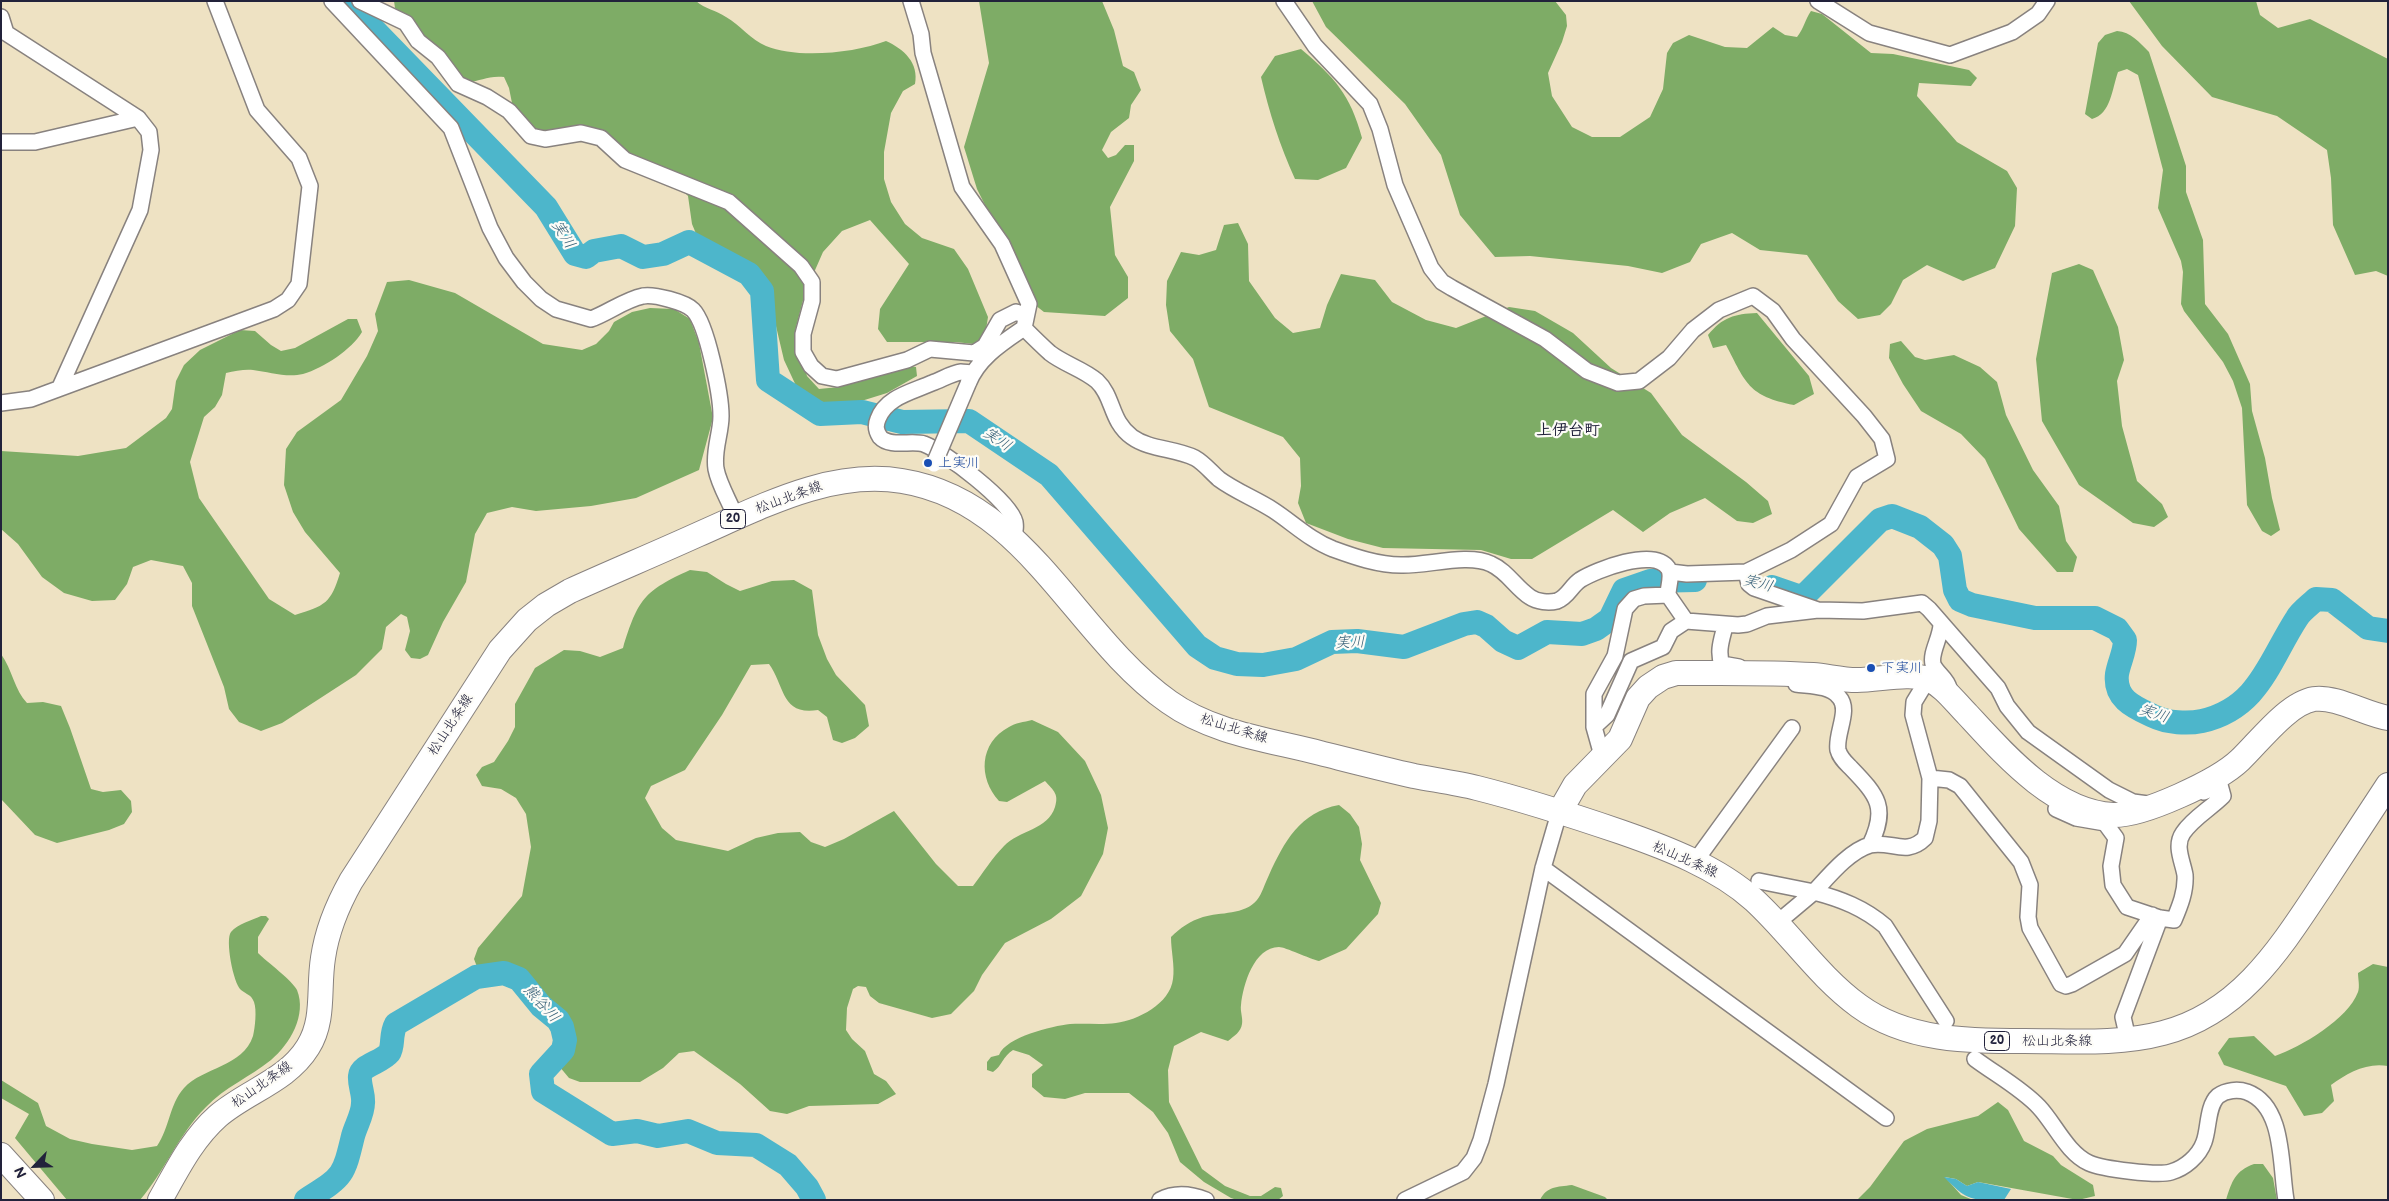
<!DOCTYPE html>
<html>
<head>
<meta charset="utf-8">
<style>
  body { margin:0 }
  #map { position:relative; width:2389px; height:1201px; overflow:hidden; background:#eee2c3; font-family:"Balsamiq Sans",sans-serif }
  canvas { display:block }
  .frame { position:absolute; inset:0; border:2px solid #22223b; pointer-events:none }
  .north { position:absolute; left:10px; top:1141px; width:50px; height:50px; -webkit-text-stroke:4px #fdfcf7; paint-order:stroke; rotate:246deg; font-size:14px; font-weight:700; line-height:20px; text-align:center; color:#22223b }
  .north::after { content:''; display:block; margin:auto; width:18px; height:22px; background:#22223b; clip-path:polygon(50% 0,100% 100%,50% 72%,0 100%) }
</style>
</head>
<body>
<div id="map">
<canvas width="2389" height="1201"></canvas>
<div class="frame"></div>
<div class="north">N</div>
</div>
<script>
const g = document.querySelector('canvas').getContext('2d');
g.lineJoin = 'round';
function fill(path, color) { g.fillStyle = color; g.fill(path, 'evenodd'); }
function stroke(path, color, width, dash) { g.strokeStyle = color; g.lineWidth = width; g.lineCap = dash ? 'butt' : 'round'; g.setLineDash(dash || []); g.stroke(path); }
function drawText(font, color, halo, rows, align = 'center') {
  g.font = font + ' "Balsamiq Sans","Klee One",sans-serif'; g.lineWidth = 4.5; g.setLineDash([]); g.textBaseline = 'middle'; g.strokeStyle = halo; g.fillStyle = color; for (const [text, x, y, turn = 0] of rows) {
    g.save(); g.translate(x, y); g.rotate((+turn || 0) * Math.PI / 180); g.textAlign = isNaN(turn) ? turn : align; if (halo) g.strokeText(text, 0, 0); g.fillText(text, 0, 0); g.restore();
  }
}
fill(new Path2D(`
  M 394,1 L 696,1 C 705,9 716,10 726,17 C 740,25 751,40 766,46 C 797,59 855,53 886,41 C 904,49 919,63 915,84 L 903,91 L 891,113 L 884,152 L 884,179 L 891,202 L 905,224 L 922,238 L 954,249 L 968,269 L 988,317 L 985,336 L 973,344 L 956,342 L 887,342 L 878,329 L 880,309 L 909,264 L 870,220 L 842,231 L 823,252 L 805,293 L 795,331 L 807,376 L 819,389 C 825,388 833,388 839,387 C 863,381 892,362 916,367 L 917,376 L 887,393 L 842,407 L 817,405 L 798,390 L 784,360 L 775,322 L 773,296 L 765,276 L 719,252 L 697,236 L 692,224 L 688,196 L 664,172 L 628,157 L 603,133 L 545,135 L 534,131 L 513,108 L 509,88 L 504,77 C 485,75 479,84 460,81 L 395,8 Z
  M 979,1 L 1102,1 L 1114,30 L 1123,66 L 1134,72 L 1141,90 L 1131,105 L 1129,118 L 1111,132 L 1102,150 L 1108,158 L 1116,155 L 1125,145 L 1134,145 L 1134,161 L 1110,207 L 1115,255 L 1128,277 L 1128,298 L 1105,316 L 1044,312 L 1035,305 L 977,189 L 964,147 L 989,63 Z
  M 1312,1 L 1555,1 L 1566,15 L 1567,26 L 1562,42 L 1548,73 L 1552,96 L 1572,127 L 1592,137 L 1620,137 L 1650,117 L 1663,89 L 1667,53 L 1673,43 L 1689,35 L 1725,47 L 1747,48 L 1773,27 L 1785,35 L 1797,37 C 1804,28 1805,20 1811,11 L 1822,14 L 1871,53 L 1893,54 L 1969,70 L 1977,78 L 1971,86 L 1919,83 L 1917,96 L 1957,142 L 2007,171 L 2017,188 L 2015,226 L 1995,268 L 1963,281 L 1927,265 L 1903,280 L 1891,304 L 1880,315 L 1858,319 L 1838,301 L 1807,255 L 1760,250 L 1732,233 L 1701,244 L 1690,262 L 1662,273 L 1628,266 L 1530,256 L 1495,257 L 1460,215 L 1441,155 L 1405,104 L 1326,27 Z
  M 2129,1 L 2256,1 L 2260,15 L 2278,28 L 2310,19 L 2388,59 L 2388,276 L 2376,271 L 2355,275 L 2333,225 L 2331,178 L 2327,150 L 2277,116 L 2212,97 L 2162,46 Z
  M 2117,31 C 2131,32 2139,42 2149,52 L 2186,166 L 2186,192 L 2203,240 L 2205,304 L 2228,334 L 2250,384 L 2252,411 L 2265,458 L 2272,498 L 2280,530 L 2271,536 L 2262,531 L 2247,505 L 2242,408 L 2233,381 L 2223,362 L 2184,311 L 2181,304 L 2183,272 L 2181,261 L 2158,208 L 2163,170 L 2138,75 L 2127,69 L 2118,72 C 2112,89 2111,114 2092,119 L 2085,114 L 2098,43 L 2105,35 Z
  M 1301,49 C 1335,78 1350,94 1362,138 L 1346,168 L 1318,180 L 1295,179 C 1280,146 1269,112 1261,77 L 1275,56 Z
  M 1238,223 L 1248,244 L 1249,281 L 1275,318 L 1293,333 L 1320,328 L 1327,305 L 1341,274 L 1375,280 L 1392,302 L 1426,320 L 1456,328 L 1509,307 L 1535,311 L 1573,333 L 1611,368 L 1651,393 L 1682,435 L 1746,482 L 1768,501 L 1772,514 L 1753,523 L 1737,521 L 1705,498 L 1670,513 L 1643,532 L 1613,510 L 1532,559 L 1511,559 L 1481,550 L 1383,548 L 1348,539 L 1306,523 L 1298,503 L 1301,486 L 1300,458 L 1283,437 L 1209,407 L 1193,359 L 1170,331 L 1166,305 L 1167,281 L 1181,252 L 1199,255 L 1216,250 L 1224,225 Z
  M 2079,264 L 2093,270 L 2118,327 L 2124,360 L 2117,381 L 2122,426 L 2137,481 L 2162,504 L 2168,517 L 2154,527 L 2133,523 L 2079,485 L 2042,421 L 2036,359 L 2052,273 Z
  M 409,280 L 455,293 L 543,344 L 582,350 L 596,344 L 609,331 L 614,322 L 632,312 L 650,308 L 674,309 L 690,319 L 699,343 L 713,418 L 699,470 L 636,498 L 591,506 L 536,511 L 512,507 L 487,513 L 475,534 L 466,582 L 443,622 L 428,655 L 420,659 L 411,658 L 405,650 L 410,631 L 407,617 L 401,614 L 386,627 L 382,649 L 356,675 L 282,723 L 261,731 L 239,722 L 229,709 L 224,687 L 192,606 L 192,583 L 183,566 L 151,560 L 133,567 L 127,584 L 115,600 L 92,601 L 64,593 L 42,577 L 18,544 L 1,529 L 1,451 L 78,456 L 126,448 L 166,418 L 172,409 L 176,381 L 184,365 L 200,350 L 240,330 L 255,331 L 271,345 L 281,351 L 295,348 L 348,319 L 357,319 L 362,332 C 352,349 324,368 303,374 C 287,378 269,372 253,370 C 245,369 235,371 226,373 L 222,395 L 215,407 L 204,417 L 190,462 L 199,498 L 269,599 L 295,615 C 325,606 331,603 340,573 L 305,532 L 293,512 L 284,485 L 286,449 L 297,432 L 341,400 L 367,356 L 378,331 L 375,314 L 387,282 Z
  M 1757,313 L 1809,376 L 1814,394 L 1794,405 C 1748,396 1746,383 1726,345 L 1713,348 L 1708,335 C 1723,317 1734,314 1757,313 Z
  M 1901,341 L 1915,357 L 1925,360 L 1954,355 L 1980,367 L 1997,382 L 2006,415 L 2033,470 L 2059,506 L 2066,541 L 2077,557 L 2073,572 L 2057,572 L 2019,529 L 1985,459 L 1961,434 L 1921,411 L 1903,384 L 1889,358 L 1890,344 Z
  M 690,570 L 707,572 L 726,584 L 740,591 L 772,581 L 794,580 L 812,590 L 818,635 L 827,659 L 836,675 L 865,705 L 869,726 L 855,738 L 842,743 L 833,740 L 827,717 L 818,710 C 781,716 785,686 769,664 L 751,665 L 722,715 L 685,770 L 651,786 L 645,798 L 662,828 L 676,840 L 728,851 L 756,838 L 778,833 L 800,832 L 811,842 L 825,847 L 844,839 L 894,811 L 936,864 L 958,886 L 973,886 C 983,873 992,858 1004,846 C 1019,830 1048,830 1055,807 C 1059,794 1054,791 1045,781 L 1007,802 L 999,801 C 978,778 979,743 1009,727 C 1015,723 1024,722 1032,720 L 1058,732 L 1085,761 L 1101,795 L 1108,828 L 1103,854 L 1081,896 L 1051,919 L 1005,943 L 982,975 L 974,991 L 951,1014 L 932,1018 L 879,1003 L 870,996 L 866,987 L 858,986 L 853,989 L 847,1008 L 846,1030 L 852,1039 L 865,1051 L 874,1074 L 886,1081 L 896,1094 L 878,1104 L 809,1106 L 787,1114 L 770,1111 L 740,1084 L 694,1051 L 679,1053 L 663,1068 L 640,1082 L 580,1082 L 569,1078 L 559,1066 L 555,1033 L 549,1013 L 536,992 L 518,983 L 479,972 L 474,959 L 478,948 L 522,896 L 531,847 L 526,814 L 516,798 L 501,789 L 482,786 L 476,775 L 482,767 L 494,762 L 508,741 L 515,727 L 515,704 L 535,668 L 564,650 L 580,651 L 600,657 L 623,648 C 638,599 644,591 690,570 Z
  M 1,654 C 12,669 15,691 27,703 L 43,702 L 61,706 L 70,728 L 91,789 L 103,792 L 121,790 L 131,801 L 132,812 L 124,824 L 109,830 L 57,843 L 35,835 L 1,799 Z
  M 1339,805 L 1350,814 L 1359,827 L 1362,844 L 1360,860 L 1381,903 L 1378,914 L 1346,949 L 1319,961 C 1310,959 1285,947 1279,947 C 1254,947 1243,985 1241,1005 C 1240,1011 1243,1018 1242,1024 C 1241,1032 1234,1036 1228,1041 L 1201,1032 L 1174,1046 L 1168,1070 L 1169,1102 L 1202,1169 L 1225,1186 L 1250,1196 L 1261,1196 L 1275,1187 L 1281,1188 L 1283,1196 L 1278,1200 L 1237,1200 L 1231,1198 L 1204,1182 L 1180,1162 L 1168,1133 L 1153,1112 L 1129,1093 L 1085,1093 L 1065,1099 L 1044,1097 L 1032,1087 L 1032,1074 L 1043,1065 L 1029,1055 L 1013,1050 C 1003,1056 1002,1066 993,1072 L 987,1070 L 987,1062 L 991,1057 L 999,1055 C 1006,1037 1052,1026 1070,1024 C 1085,1023 1101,1025 1116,1023 C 1138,1020 1170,1004 1173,979 C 1175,966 1171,951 1171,937 C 1180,928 1190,921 1203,917 C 1220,912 1245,915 1257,900 C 1262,894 1265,883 1269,875 C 1284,842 1300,812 1339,805 Z
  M 261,916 L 266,916 L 269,919 L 258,937 L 258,953 C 267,962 292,980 297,990 C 307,1015 290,1044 271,1060 C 250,1077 225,1087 206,1107 C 178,1135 165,1171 140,1200 L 67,1200 L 15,1138 L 29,1114 L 1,1098 L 1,1080 L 38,1103 L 46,1126 L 70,1139 L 92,1144 L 132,1150 L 157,1146 C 170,1127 169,1105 184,1088 C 203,1067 243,1067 253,1036 C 255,1028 257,1010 254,1002 C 251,994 247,995 241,990 C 233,983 225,939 231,932 C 237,924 253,920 261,916 Z
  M 2373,964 L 2388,967 L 2388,1066 C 2367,1062 2347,1073 2331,1085 L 2334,1101 L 2322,1113 L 2304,1116 L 2286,1086 L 2224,1065 L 2218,1053 L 2229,1038 L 2254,1036 L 2275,1056 C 2301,1047 2348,1019 2358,992 C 2360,987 2358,978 2358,973 Z
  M 1998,1102 L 2008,1110 L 2024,1141 L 2053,1156 L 2061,1165 L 2093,1185 L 2095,1196 L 2078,1200 L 1978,1182 L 1967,1186 L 1956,1179 L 1945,1177 L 1961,1195 L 1973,1200 L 1857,1200 L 1870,1187 L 1904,1141 L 1927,1129 L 1978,1116 Z
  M 2254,1164 L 2263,1164 L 2273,1178 L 2277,1200 L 2226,1200 C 2232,1181 2235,1171 2254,1164 Z
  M 1572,1185 L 1605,1197 L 1608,1200 L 1540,1200 C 1547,1186 1557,1187 1572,1185 Z`), '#7eac66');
fill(new Path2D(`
  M 1944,1177 L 1956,1179 L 1967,1186 L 1978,1182 L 2011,1189 L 2004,1200 C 1969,1200 1968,1201 1944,1177 Z`), '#4db6cb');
stroke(new Path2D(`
  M 346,1 L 546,207 L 575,254 L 586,257 L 594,251 L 621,246 L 643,257 L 663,254 L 689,242 L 749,274 L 762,291 L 768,380 L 820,414 L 862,412 L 902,422 L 969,421 L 1049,475 L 1197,646 L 1215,658 L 1237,664 L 1263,665 L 1296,659 L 1332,642 L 1357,641 L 1404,647 L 1464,624 L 1477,622 L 1486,626 L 1503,641 L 1518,648 L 1547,632 L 1582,634 L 1596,629 L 1610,619 L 1624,590 L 1650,581 L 1695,580
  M 1772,587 L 1801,597 L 1807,593 L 1880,520 L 1892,516 L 1920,527 L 1943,545 L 1950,556 L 1955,590 L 1960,600 L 1972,605 L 2035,618 L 2095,618 L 2117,629 L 2125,640 C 2125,652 2119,662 2117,674 C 2114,699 2134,707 2153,716 C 2167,723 2188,724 2202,721 C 2259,708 2269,661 2297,618 C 2301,611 2310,605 2316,599 L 2332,600 L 2368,628 L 2388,631
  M 306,1200 C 343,1176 343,1178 353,1136 C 356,1125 363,1114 363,1103 C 364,1094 359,1085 360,1076 C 361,1065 382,1062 389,1053 C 394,1046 390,1035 396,1024 L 476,977 L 504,973 L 519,979 L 541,1006 L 558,1020 L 562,1027 L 565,1040 L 563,1050 L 541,1074 L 543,1091 L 612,1134 L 637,1131 L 658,1136 L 688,1131 L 717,1143 L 756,1145 L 788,1165 L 807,1187 L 814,1200`), '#4db6cb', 24);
const street = new Path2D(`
  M 332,1 L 451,128 L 490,228 L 506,258 L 524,282 L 541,299 L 556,309 L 591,319 C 608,313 624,300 643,296 C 654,294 685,302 693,310 C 707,324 721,395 721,416 C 721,434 713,450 716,469 C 719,485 730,502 736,518
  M 360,1 L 406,23 L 418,41 L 438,57 L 458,84 L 487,97 L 509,111 L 531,136 L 545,139 L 581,133 L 601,138 L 625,160 L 729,202 L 801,266 L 812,282 L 812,301 L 803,334 L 803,352 L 811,366 L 822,376 L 837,379 L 907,360 L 930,349 L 974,353 L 985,346 L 1000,320 L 1016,312 L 1026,316
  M 911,1 L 921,34 L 923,53 L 962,187 L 1002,244 L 1029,304 L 1024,328 C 1002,343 978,358 968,384
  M 1284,1 L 1315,46 L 1370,104 L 1380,129 L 1395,185 L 1431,268 L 1442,282 L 1452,288 L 1545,339 L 1587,371 L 1618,383 L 1639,381 L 1669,358 L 1693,330 L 1719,310 L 1753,296 L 1773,311 L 1793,339 L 1864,416 L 1882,439 L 1887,459 L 1857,477 L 1831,524 L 1791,550 L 1746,572 L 1749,584 L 1754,588 L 1818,610
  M 1818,1 L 1869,33 L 1950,55 L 2012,32 L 2038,14 L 2047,1
  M 1,17 L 6,33 L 138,118 L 149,132 L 151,150 L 140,210 L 60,387
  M 1,142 L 35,142 L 138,118
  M 1024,328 C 1032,336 1041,345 1050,353 C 1064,364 1083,369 1097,381 C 1114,397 1110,421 1132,437 C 1150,450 1175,448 1195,458 C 1204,463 1211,472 1219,479 C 1235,491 1256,499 1273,510 C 1293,523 1310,540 1333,549 C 1355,557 1378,565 1401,565 C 1427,566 1468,553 1491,564 C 1507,571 1516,588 1530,597 C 1537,602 1549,603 1557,601 C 1568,597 1571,586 1580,580 C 1596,570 1654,547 1668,568 C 1673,575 1668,586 1668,595 L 1686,621
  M 972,373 C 969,373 964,372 961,372 C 952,373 941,380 932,383 C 912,392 886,397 878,419 C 875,426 876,431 880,437 C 890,448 912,440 924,444 C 945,452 1010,501 1015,522 C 1016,529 1015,532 1012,537
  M 1,403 L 31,399 L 274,309 L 288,300 L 299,284 L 310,186 L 299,158 L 257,110 L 215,1
  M 1670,572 L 1687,574 L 1746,572
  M 1941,624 C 1941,637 1930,653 1933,664 C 1936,673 1947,678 1949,688
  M 1725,626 C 1722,639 1717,651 1722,664 L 1739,667
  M 1796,684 C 1809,686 1830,685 1839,697 C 1851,710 1835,734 1838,750 C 1840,758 1846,763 1851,768 C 1878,796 1888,808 1870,845
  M 1594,727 L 1594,694 L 1615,656 L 1625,609 L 1634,599 L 1644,596 L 1668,595
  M 1603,759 L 1594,727 L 1607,715 L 1631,661 L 1663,647 L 1671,631 L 1686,621 L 1738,625 L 1747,624 L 1767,616 L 1818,610 L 1863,611 L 1922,603 L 1929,609 L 1998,688 L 2007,706 L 2028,732 L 2109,790 L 2133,802 L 2148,804
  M 1930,778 L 1949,780 L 1960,786 L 2021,862 L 2030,885 L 2028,917 L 2030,928 L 2061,984 L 2066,986 L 2072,984 L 2125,954 L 2152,915
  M 2056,809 L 2076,818 L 2105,823 L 2116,838 L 2111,866 L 2113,885 L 2127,907 L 2160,918 L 2174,920 C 2180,906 2186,891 2185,875 C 2183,862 2174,846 2183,833 C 2193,818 2210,809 2223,796 L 2220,785 L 2204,792
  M 1694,863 L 1792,728
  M 1543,868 L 1886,1118
  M 1759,881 L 1814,892 C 1828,877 1849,851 1870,845 C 1891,840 1906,857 1925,838 L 1929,821 L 1930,778 L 1913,715 L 1914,702 L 1928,679
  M 1777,923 L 1814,892 C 1841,899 1864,908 1885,926 L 1946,1021
  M 2128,1039 L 2123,1017 L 2160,918
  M 1975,1059 C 1995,1074 2021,1088 2039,1107 C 2055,1124 2067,1153 2089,1163 C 2102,1169 2158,1176 2171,1172 C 2185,1168 2199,1156 2204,1142 C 2209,1129 2207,1106 2218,1096 C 2226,1090 2238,1089 2247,1092 C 2285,1106 2280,1166 2286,1200
  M 1160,1200 C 1175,1192 1191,1194 1206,1200
  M 1405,1200 L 1463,1172 L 1474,1158 L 1481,1140 L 1496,1084 L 1543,868 L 1559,813`);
const primary = new Path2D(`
  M 1559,813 L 1575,785 L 1620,739 L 1638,698 L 1648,687 L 1663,677 L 1676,673 C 1721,673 1767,672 1813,675 C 1827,676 1842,680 1857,680 C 1879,680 1909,672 1928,679 C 1944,686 1955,702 1967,714 C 2004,754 2054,812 2113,815 C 2143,816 2218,781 2240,760 C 2259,742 2288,703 2314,699 C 2336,696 2365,714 2388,718
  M 1,1155 L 42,1200
  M 160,1200 C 177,1170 192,1139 218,1116 C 247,1091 287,1081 308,1047 C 325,1020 318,989 323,958 C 327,930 337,906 351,881 L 500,650 L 527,620 L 546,605 L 570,591 C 612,572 655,554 697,535 C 761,507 831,469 902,481 C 1027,501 1074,635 1169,702 C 1212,733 1270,740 1320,753 C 1352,761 1383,769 1414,776 C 1435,780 1457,783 1477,788 C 1525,800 1574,816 1621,832 C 1667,848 1717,867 1754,900 C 1791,934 1818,976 1859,1006 C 1907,1041 1968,1041 2024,1041 C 2070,1041 2118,1045 2163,1033 C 2241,1013 2281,947 2323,884 C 2345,851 2366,818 2388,785`);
stroke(street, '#88827f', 18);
stroke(primary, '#88827f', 26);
stroke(street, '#fff', 15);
stroke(primary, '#fff', 24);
const streetBridge = new Path2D(`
  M 934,464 L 968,384`);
stroke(streetBridge, '#88827f', 18, []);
stroke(streetBridge, '#fff', 15);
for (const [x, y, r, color] of [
  [928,463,5,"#1a4fb4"],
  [1871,668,5,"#1a4fb4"]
]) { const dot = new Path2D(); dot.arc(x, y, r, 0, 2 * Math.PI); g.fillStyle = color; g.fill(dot); stroke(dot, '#fdfcf7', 2); }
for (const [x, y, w] of [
  [733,519,25],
  [1997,1041,25]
]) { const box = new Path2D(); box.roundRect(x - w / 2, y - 9.5, w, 19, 4); g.fillStyle = '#fdfcf7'; g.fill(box); stroke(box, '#22223b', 1); }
drawText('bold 12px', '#22223b', null, [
  ["20",733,519],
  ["20",1997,1041]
]);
drawText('14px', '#164399', '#fdfcf7', [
  ["上実川",938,463],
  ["下実川",1881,668]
], 'left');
drawText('14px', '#22223b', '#fdfcf7', [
  ["松山北条線",789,498,-20],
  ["松山北条線",451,725,-57],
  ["松山北条線",1234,729,17],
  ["松山北条線",1685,860,24],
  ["松山北条線",2057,1041],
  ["松山北条線",262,1085,-35]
]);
drawText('italic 15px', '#335d75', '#fdfcf7', [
  ["実川",563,235,58],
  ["実川",997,440,34],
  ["実川",1758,584,15],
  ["実川",1350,643,-2],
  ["実川",2154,714,19],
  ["熊谷川",541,1004,48]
]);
drawText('bold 16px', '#22223b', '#fdfcf7', [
  ["上伊台町",1568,431]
]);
</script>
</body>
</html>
